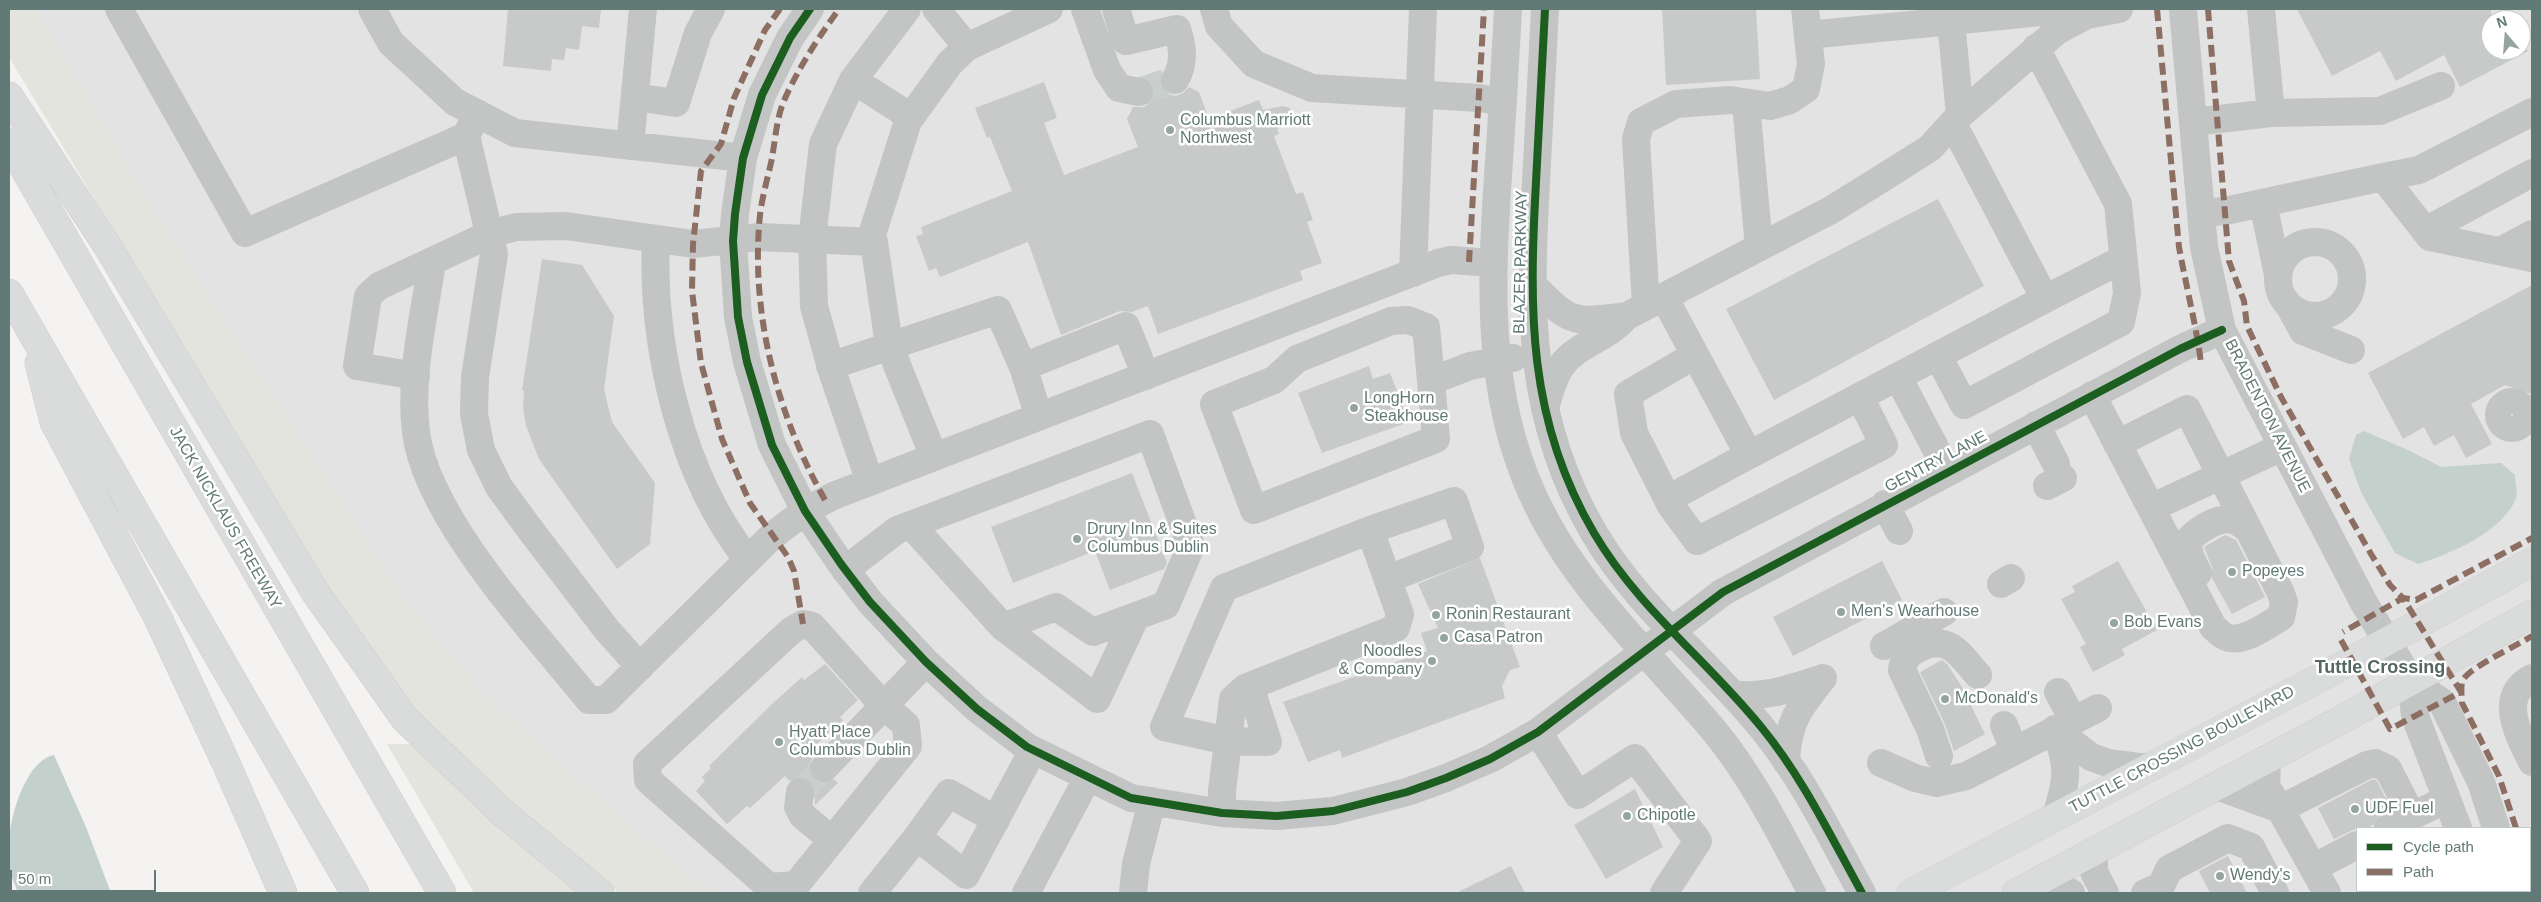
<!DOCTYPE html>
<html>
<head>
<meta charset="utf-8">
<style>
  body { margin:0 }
  #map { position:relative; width:2541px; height:902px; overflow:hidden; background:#f4f3f2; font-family:Helvetica,sans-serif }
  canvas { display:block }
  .frame { position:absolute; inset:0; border:10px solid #627a76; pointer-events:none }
  .legend { position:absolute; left:2356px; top:827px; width:175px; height:65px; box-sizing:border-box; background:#fff; border:1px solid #c0cac8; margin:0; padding:6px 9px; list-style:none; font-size:15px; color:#627a76 }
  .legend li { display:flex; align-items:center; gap:10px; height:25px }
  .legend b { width:25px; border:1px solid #c0cac8 }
  .north { position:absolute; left:2481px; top:10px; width:50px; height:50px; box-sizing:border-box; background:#fff; border:1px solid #c0cac8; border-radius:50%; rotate:342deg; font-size:14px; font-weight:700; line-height:20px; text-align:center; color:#627a76 }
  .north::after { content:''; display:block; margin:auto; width:18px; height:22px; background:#95a4a1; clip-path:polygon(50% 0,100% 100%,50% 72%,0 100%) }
  .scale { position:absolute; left:10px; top:870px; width:146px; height:22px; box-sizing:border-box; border:2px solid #627a76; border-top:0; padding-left:6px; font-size:15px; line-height:18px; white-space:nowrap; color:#627a76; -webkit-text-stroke:4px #fff; paint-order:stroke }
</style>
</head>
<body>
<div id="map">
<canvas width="2541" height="902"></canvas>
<div class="frame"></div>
<ul class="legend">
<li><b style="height:6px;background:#1b5e20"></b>Cycle path</li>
<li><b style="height:6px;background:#8d6e63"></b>Path</li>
</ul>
<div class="north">N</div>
<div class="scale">50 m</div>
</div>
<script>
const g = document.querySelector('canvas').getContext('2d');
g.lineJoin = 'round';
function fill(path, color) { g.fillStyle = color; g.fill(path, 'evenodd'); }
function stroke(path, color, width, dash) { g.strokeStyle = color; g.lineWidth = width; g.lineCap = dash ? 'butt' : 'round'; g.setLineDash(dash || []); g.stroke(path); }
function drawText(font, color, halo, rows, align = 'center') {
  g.font = font + ' Helvetica,sans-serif'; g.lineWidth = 5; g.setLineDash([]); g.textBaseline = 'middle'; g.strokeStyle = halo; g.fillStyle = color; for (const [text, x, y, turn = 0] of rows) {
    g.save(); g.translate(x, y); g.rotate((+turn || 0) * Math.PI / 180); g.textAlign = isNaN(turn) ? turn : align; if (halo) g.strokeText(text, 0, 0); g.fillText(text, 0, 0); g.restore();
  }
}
fill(new Path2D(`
  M 36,9 L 2532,9 L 2532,893 L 711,893 L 575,778 L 480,690 L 405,600 L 153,210 ZM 2491,20 L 2521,20 L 2521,50 L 2491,50 ZM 2357,828 L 2530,828 L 2530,891 L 2357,891 Z`), '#e2e3e2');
fill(new Path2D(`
  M 9,9 L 36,9 L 153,210 L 405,600 L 480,690 L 575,778 L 711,893 L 619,893 L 496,792 L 407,703 L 364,645 L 318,571 L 9,57 Z
  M 387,744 L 416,744 L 582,893 L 474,893 Z`), '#e4e4de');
fill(new Path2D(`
  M 2364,431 L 2410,451 L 2441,467 L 2501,463 L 2515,475 C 2515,482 2518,492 2516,498 C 2503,532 2450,554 2418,564 L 2395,553 L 2361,492 L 2349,459 L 2356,435 Z
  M 54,755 L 86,827 L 111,893 L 18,893 C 15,885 11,876 9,868 C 3,839 21,761 54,755 Z`), '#c4d0cc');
fill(new Path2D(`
  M 508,9 L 601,9 L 599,28 L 582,26 L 579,50 L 566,48 L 564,60 L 552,59 L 551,71 L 503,66 Z
  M 1662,9 L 1756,9 L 1760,79 L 1666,85 Z
  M 2297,9 L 2491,9 L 2491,50 L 2530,50 L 2460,87 L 2444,55 L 2396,81 L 2380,51 L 2332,76 Z
  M 1159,73 L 1162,88 L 1168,94 L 1176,96 L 1183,93 L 1189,87 L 1199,92 L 1209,119 L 1259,100 L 1263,110 L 1283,106 L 1290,108 L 1293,118 L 1289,124 L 1277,129 L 1279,134 L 1274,136 L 1296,194 L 1303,192 L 1313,220 L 1307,222 L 1322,263 L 1300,271 L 1303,280 L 1158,334 L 1148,306 L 1132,312 L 1120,311 L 1061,335 L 1028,242 L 940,277 L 936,268 L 929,271 L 916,236 L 923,234 L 921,227 L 1012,191 L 990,137 L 987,138 L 975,108 L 1044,82 L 1057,118 L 1044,123 L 1064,175 L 1138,147 L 1127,119 L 1133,107 L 1144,107 L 1151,102 L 1154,96 L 1154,87 L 1146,78 Z
  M 1938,199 L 1984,286 L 1774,400 L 1726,309 Z
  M 542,259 L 582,265 L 614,316 L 604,389 L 612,422 L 655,483 L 650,544 L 617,569 L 539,459 L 526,426 L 523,407 L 524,391 L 522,390 Z
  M 2532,285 L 2532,394 L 2505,385 L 2471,404 L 2492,444 L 2466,458 L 2454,435 L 2434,446 L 2424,427 L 2403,439 L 2368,373 Z
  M 1369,366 L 1373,379 L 1390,373 L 1409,422 L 1322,453 L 1298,393 Z
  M 1132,473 L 1167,563 L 1164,569 L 1110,590 L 1095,551 L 1013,583 L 991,527 Z
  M 2225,535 L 2236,540 L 2265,597 L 2232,614 L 2212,578 L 2212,567 L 2204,547 Z
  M 1480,558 L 1520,667 L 1510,670 L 1502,686 L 1505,698 L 1342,758 L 1340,750 L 1308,762 L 1283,702 L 1427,651 L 1421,633 L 1438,628 L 1418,584 Z
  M 1882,561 L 1902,600 L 1793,656 L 1773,617 Z
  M 2118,561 L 2157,630 L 2122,649 L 2125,655 L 2093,672 L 2080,647 L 2086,644 L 2061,599 L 2075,592 L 2072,586 Z
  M 1942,660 L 1947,664 L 1962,687 L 1985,734 L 1954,751 L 1944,722 L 1920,672 Z
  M 825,664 L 858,700 L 840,717 L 843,720 L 808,752 L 813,757 L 809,765 L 809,772 L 813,779 L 821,783 L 834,779 L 838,783 L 815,805 L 815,787 L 810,780 L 802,777 L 790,781 L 785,776 L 750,808 L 747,806 L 727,824 L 696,791 L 705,781 L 702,777 L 711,768 L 709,766 L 771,705 L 802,677 L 804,680 Z
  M 2373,779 L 2377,781 L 2391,809 L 2381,814 L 2373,825 L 2367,828 L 2357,828 L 2334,839 L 2318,808 Z
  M 1635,789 L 1663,847 L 1606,879 L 1574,825 Z
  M 2228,856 L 2247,893 L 2210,893 L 2199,871 Z
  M 1511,866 L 1525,893 L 1456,893 Z`), '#c8cac9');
stroke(new Path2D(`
  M 1139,92 L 1175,80
  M 800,792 L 824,768`), '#c8cfcd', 28, [28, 14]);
const major = new Path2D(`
  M 1911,893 L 2327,674 L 2532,562
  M 2016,893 L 2350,715 L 2532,614`);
const highway = new Path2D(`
  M 9,96 L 106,244 L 315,592 L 405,719 L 503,813 L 600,893
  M 9,142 L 442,893
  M 9,293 L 355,893
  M 39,363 L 54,422 L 158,618 L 225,761 L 283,893`);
stroke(major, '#cecfce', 29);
stroke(highway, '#cecece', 29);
stroke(new Path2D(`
  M 119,9 L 245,233 L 466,136 L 477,113
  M 372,9 L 391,43 L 455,102 L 515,133 L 743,158
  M 810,9 L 790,38 L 762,95 L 743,158 L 735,214 L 733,241 L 738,317 L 747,362 L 772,445 L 805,511 L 841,564 L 870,602 L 926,662 L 977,709 L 1027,747 L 1131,798 L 1222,813 L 1277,816 L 1333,811 L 1407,792 L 1446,778 L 1490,759 L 1538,732 L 1723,592 L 2180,349 L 2222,330
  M 936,9 L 967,47
  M 1085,9 L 1107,70 L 1119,88 L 1139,92
  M 1116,9 L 1126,41 L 1177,29 C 1183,47 1185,63 1175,80
  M 1214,9 L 1219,26 L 1254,64 L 1312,88 L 1479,98 L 1503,102
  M 1508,9 C 1505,65 1502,120 1498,176 C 1491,283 1486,390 1531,491 C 1572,585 1651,655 1716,733 C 1755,781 1783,839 1812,893
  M 1545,9 C 1542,67 1539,124 1536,182 C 1529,309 1527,419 1594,533 C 1638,608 1708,661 1762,728 C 1803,778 1831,837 1862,893
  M 2183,9 L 2204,247 L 2222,330 L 2364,603 L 2411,681 L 2442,702 L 2481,782 L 2496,828
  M 2261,9 L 2271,113
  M 1951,21 L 2051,11 L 2063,27
  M 1808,35 L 1951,21 L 1960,115
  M 853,80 L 911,117
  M 635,97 L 676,103 L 698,33 L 711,9
  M 1746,104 L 1759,247
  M 2193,122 L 2271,113 L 2380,111 L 2441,86
  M 466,136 L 494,254 L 475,377 L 474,414 L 481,450 L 499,487 L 529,528 L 607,630 L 640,667
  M 630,146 L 643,9
  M 2383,177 L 2419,170 L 2532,112
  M 2263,203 L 2278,275
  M 2201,213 L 2225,211 L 2383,177 L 2430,237 L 2532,258
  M 2425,231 L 2532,173
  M 656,239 C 651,345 681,476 748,560
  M 870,241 L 908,121 L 950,63 L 967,47 L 1049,9
  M2278 279a37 37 0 1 1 74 0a37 37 0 1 1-74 0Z
  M 2500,251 L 2532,234
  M 432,262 C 424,317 409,376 416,432 C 426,517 535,633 589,700 L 606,700 L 772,536 L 805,511 L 833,496 L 1438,263 L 1451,260 L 1493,263
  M 1413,273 L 1423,9
  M 1531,283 C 1571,324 1571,323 1627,316 L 1831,210 L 1889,174 L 1930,148 L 1960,115 L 2057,31 L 2087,15 L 2119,9
  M 1664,297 L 1749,455 L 2045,299 L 1953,124
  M 2045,299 L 2123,259
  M 1646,306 L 1636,139 L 1641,122 L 1676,104 L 1730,100 L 1770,106 L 1790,100 L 1806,89 L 1811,64 L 1805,9
  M 2290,307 L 2303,331 L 2351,350
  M 1695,355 L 1628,394 L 1634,433 L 1671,506 L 1697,541 L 1884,445 L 1860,397
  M 1938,356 L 1964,405 L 2121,322 L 2127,293 L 2118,204 L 2036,48
  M 830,366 L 998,310 L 1023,367 L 1126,326 L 1146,376
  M 1023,367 L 1039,417
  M 416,376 L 357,366 L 368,296 L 379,286 L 490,234 L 516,227 L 566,226 L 693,244 L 759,237 L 874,242 L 889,345 L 934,457
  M 1898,377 L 1948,472
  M 1431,381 L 1426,327 L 1408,320 L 1391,321 L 1297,359 L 1274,380 L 1214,404 L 1254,510 L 1436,439 L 1431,381 L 1470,366 L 1513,358
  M 2092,395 L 2213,627 C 2217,630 2221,635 2226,637 C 2242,644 2268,625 2281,617 L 2284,602 L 2280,591 L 2187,409 L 2117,444
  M2499 415a13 13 0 1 1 26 0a13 13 0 1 1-26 0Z
  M 1545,409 C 1549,395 1553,377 1562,365 C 1578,344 1607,338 1624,319
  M 2036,425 L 2056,464
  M 870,482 L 832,371 L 814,306 L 812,239 L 823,144 L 853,80 L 907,9
  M 2047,486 L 2063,478
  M 1668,499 L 1749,455
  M 1885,504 L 1899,531
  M 2151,508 L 2282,447
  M 911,525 L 1003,627 L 1097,699 L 1136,616
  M 845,570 L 897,530 L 1150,434 L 1191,546 L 1166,605 L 1093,632 L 1056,607 L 1003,627
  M 2198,573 L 2190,556 L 2187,542 C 2196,531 2220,514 2236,521 C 2240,523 2245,527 2249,530
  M 2001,584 L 2011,578
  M 803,624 L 812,626 L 883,705 L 906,725 L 908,746 L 796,885 L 769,887 L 648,780 L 647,764 L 792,630 Z
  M 1884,646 L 1944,612
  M 2532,678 C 2496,697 2520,737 2532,762
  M 2411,681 L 2415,716 L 2458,828
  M 1250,686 L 1268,742 L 1228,741 L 1164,727 L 1224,588 L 1370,530 L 1454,501 L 1470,547 L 1388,579
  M 2058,692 L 2073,720
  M 1732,694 C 1764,699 1792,688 1823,678
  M 2004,725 L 2010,740 L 2010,751
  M 1538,732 L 1578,795 L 1635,758 L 1698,841 L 1664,893
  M 1939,756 L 1930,729 L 1902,670 C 1903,660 1908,654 1917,649 C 1949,633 1958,653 1978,675
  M 1786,761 C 1788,722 1798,709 1823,678
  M 1881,763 L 1915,778 L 1936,783 L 1966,776 L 2098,708
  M 824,768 L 926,662
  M 2217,786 L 2280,809 L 2266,786 L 2267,759
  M 800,792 L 798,807 L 803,816 L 832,840
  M 1222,813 L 1222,791 L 1233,699 L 1245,688 L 1396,628 L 1400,614 L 1370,530
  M 2056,816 C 2068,778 2069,767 2055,729 L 2091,757 L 2108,763 L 2147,768
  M 2388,828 L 2412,816
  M 917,837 L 949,793 L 996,820
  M 2094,852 L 2094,872 L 2105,893
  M 2530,860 L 2532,859
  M 2313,868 L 2357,845
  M 2046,877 L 2071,893
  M 2481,891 L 2482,893
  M 2513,891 L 2513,893
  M 872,893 L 917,837 L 966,875 L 1033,750
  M 1026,893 L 1088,777
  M 1133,893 L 1136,864 L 1152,801
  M 2145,893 L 2161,886 L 2169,869 L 2228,838 L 2251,847 L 2275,893
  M 2327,893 L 2280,809 L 2367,765 L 2375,763 L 2388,769 L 2412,816 L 2447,799`), '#c3c4c4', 28);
stroke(major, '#dadbdb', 28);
stroke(highway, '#dadbdb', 28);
stroke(new Path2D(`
  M 780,9 L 765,30 L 734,98 L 721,144 L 701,171 L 693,244 L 692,291 L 701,363 L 722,439 L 750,503 L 788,557 L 794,571 L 803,624
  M 2157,9 L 2179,247 C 2186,286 2196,324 2201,363
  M 2208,9 L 2229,261 L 2244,301 L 2247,326 L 2281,397 L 2371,554 L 2390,585 L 2403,598 L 2416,600 L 2532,538
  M 1469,262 L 1484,9
  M 825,500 C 777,415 750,313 760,215 C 762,198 767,180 771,163 C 775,144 776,121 783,103 C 797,70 818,38 839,9
  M 2341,640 L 2390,729 L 2461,692 L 2403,598 L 2343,632
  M 2516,828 L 2499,776 L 2462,703 C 2462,696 2460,686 2463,680 C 2470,667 2518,645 2532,636`), '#8d6e63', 6, [12, 6]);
stroke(new Path2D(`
  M 810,9 L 790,38 L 762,95 L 743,158 L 735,214 L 733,241 L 738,317 L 747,362 L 772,445 L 805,511 L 841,564 L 870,602 L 926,662 L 977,709 L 1027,747 L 1131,798 L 1222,813 L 1277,816 L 1333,811 L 1407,792 L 1446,778 L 1490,759 L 1538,732 L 1723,592 L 2180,349 L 2222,330
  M 1545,9 C 1542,67 1539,124 1536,182 C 1529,309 1527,419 1594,533 C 1638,608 1708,661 1762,728 C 1803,778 1831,837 1862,893`), '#1b5e20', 8);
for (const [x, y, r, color] of [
  [1170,130,5,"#95a4a1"],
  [1354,408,5,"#95a4a1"],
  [1077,539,5,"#95a4a1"],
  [2232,572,5,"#95a4a1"],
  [1841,612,5,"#95a4a1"],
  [1436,615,5,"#95a4a1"],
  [2114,623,5,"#95a4a1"],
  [1444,638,5,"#95a4a1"],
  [1432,661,5,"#95a4a1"],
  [1945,699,5,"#95a4a1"],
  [779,742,5,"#95a4a1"],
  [2355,809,5,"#95a4a1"],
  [1627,816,5,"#95a4a1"],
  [2220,876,5,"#95a4a1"]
]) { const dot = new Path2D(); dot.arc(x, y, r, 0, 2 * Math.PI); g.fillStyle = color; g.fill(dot); stroke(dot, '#fff', 2); }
drawText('16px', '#627a76', '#fff', [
  ["Columbus Marriott",1180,121],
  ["Northwest",1180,139],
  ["LongHorn",1364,399],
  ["Steakhouse",1364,417],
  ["Drury Inn & Suites",1087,530],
  ["Columbus Dublin",1087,548],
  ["Popeyes",2242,572],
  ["Men's Wearhouse",1851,612],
  ["Ronin Restaurant",1446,615],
  ["Bob Evans",2124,623],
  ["Casa Patron",1454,638],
  ["Noodles",1422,652,"right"],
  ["& Company",1422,670,"right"],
  ["McDonald's",1955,699],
  ["Hyatt Place",789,733],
  ["Columbus Dublin",789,751],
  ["UDF Fuel",2365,809],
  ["Chipotle",1637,816],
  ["Wendy's",2230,876]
], 'left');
drawText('16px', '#627a76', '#fff', [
  ["BLAZER PARKWAY",1521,262,-89],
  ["BRADENTON AVENUE",2267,416,63],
  ["GENTRY LANE",1936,462,-28],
  ["JACK NICKLAUS FREEWAY",225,518,60],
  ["TUTTLE CROSSING BOULEVARD",2182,750,-28]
]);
drawText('bold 18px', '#536662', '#fff', [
  ["Tuttle Crossing",2380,668]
]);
</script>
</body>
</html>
